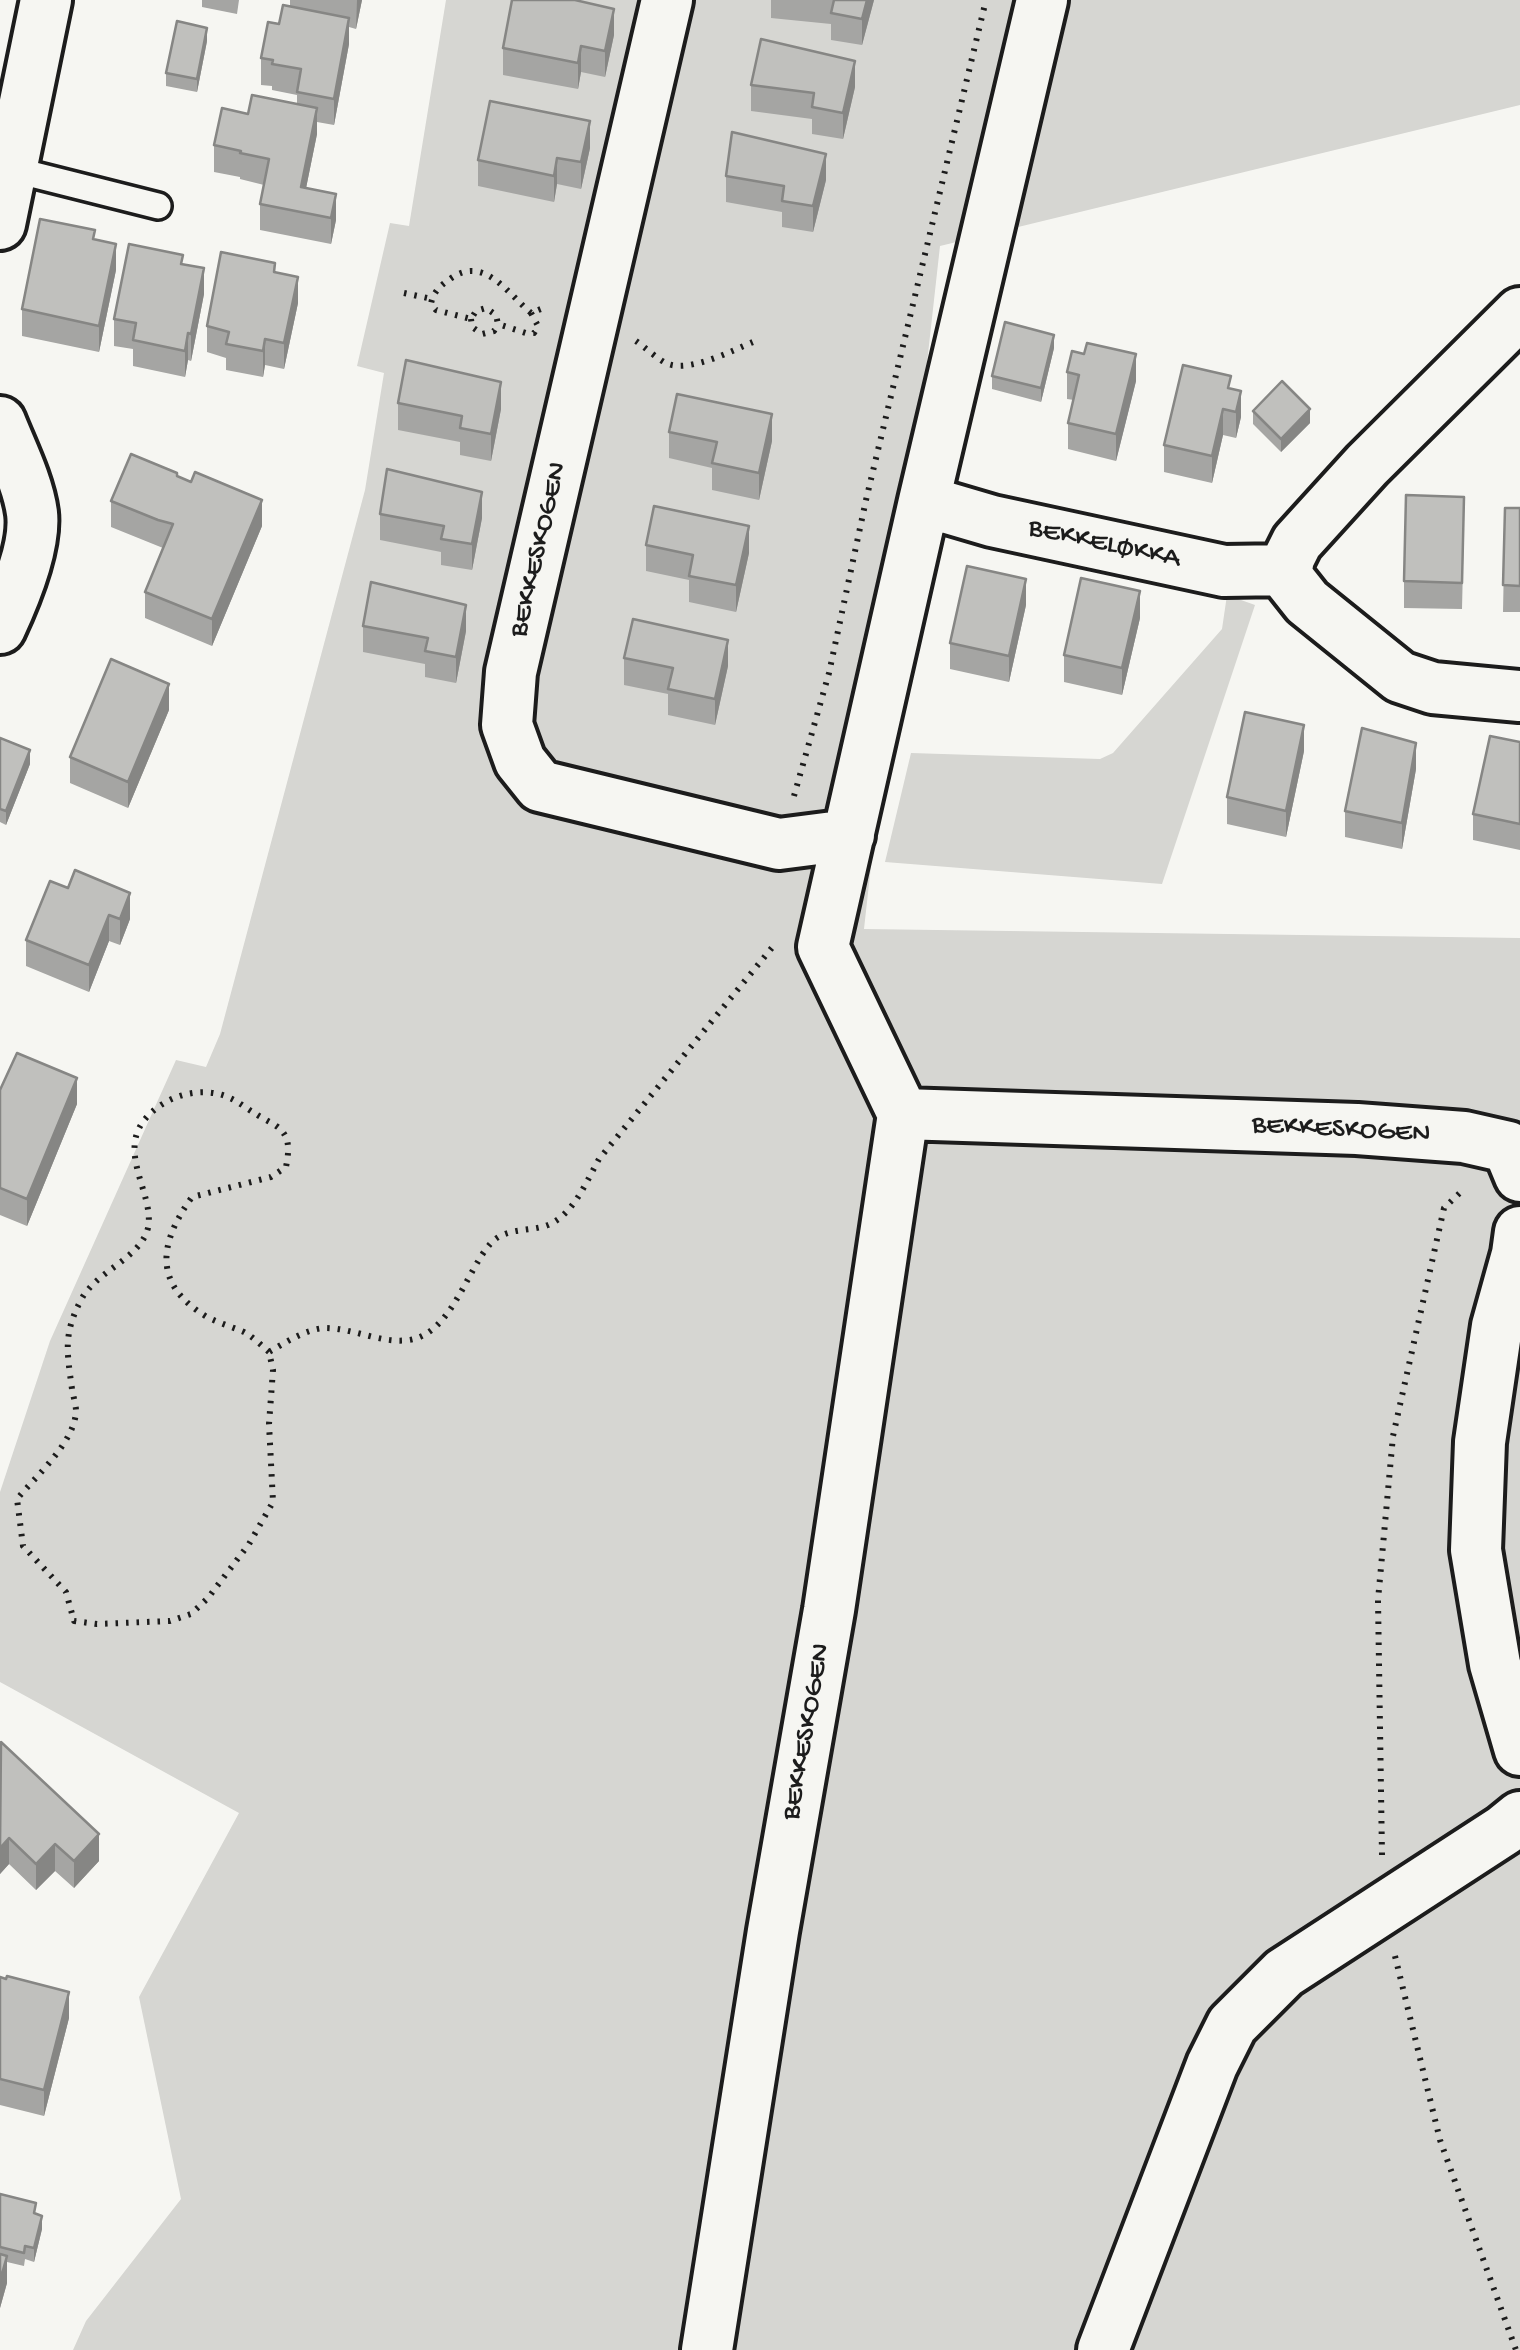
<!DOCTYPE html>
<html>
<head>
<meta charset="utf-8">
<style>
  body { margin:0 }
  canvas { display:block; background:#f6f6f2 }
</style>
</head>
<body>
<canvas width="1520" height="2350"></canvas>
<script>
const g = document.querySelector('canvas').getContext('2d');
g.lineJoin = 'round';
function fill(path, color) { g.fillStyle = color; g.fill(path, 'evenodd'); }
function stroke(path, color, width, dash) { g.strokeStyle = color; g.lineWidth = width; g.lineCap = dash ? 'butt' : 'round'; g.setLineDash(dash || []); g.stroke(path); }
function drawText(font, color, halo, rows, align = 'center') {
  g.font = font + ' "Gochi Hand",sans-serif'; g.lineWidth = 10; g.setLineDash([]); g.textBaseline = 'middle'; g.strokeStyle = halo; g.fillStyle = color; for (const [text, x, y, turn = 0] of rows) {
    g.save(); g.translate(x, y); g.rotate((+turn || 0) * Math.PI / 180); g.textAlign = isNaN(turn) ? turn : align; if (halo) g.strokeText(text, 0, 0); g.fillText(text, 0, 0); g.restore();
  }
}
fill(new Path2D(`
  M 446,0 L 1520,0 L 1520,105 L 940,246 L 864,929 L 1520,938 L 1520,2350 L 73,2350 L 86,2321 L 181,2199 L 139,1997 L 239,1813 L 0,1682 L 0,1492 L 50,1341 L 176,1060 L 206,1067 L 220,1034 L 365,490 L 384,373 L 357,366 L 390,223 L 409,226 Z
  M 1227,595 L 1255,605 L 1162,884 L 885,862 L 911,753 L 1100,759 L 1113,753 L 1222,629 Z`), '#d6d6d2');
const service = new Path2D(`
  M 11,169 L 158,206`);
const minor = new Path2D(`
  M 667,0 L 511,672 L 507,725 L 520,761 L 540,786 L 779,844 L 849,835
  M 0,224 L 46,0
  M 1520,313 L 1367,465 L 1297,542 L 1289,558 L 1287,570 L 1288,578 L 1307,602 L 1400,677 L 1433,688 L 1520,696
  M 0,422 C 11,450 28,483 32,513 C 36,546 14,598 0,628
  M 924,501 L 992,521 L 1224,571 L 1287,570
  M 903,1114 L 1357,1129 L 1464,1137 L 1508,1147 L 1520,1176
  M 1520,1232 L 1517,1254 L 1497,1326 L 1480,1442 L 1476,1550 L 1495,1664 L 1520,1750
  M 707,2350 L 773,1931 L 829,1610 L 903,1114 L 823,947 L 924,501 L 1042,0
  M 1103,2350 L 1212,2065 L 1232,2025 L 1284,1973 L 1504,1830 L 1520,1817`);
stroke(service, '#1c1c1c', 32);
stroke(minor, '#1c1c1c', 58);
stroke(new Path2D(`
  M 404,293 L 432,299
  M 531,313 L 538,326 L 534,333 L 526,333 L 498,324 L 496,315 L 486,308 L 476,311 L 471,319 L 436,310 L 431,304 C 433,292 440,286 450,279 C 484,254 508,294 531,313 L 546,307
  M 471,319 L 472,327 L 482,334 L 494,331 L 498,324
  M 636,341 C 646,348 657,359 668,364 C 690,372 732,351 753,342
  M 794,796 L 829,673 L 866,500 L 986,0
  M 269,1352 C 261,1345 253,1337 244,1332 C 232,1327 219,1323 207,1317 C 152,1284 159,1243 192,1197 L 271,1177 L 286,1167 C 288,1156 291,1141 282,1131 C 276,1124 263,1119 256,1114 C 247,1109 239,1102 230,1098 C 202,1085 166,1095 146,1118 C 116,1152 155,1195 148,1228 C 140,1259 96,1271 81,1300 C 63,1334 67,1352 72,1389 C 73,1396 76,1404 76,1411 C 75,1442 36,1476 17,1499 L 23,1546 L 66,1592 L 74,1621 L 97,1624 L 170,1621 L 191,1614 L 208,1598 L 249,1544 L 273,1502 L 269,1424 L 273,1370 L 269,1352 C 286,1342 306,1329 325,1328 C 353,1328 382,1344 409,1340 C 451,1334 466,1271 491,1243 C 506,1227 530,1232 548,1225 C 574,1214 586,1182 599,1159 L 775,944
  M 1382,1855 L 1378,1600 L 1393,1436 L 1444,1208 L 1465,1188
  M 1395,1956 L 1440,2140 L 1516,2350`), '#1c1c1c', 6, [2.5, 8]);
stroke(service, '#f6f6f2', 25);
stroke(minor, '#f6f6f2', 50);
fill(new Path2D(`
  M 202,0 L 239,0 L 237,14 L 202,7 Z
  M 290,0 L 362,0 L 356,29 L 349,27 L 349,44 L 334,125 L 317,122 L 317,134 L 306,188 L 336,220 L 331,244 L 260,230 L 260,204 L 264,185 L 240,179 L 240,177 L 214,172 L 214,145 L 248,114 L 297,104 L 297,95 L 272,90 L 272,86 L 261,85 L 261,58 L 290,7 Z
  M 771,0 L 874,0 L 862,45 L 831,40 L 831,24 L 771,18 Z
  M 614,35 L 605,77 L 581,72 L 578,89 L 503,75 L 503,48 Z
  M 207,41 L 197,92 L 166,86 L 166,73 Z
  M 751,85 L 855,87 L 843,139 L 812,134 L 812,119 L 751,111 Z
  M 590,148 L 581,189 L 557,184 L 554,202 L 478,186 L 478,160 Z
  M 726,176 L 826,180 L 813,232 L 782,227 L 782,212 L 726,202 Z
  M 183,264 L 204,294 L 191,361 L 188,360 L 185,377 L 133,366 L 133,349 L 114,346 L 114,319 Z
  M 116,270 L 99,352 L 22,336 L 22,309 Z
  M 275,272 L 298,303 L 284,369 L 265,365 L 263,377 L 226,370 L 226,358 L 207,352 L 207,326 Z
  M 1054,348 L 1041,402 L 992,389 L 992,376 Z
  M 1067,372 L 1136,381 L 1116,461 L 1068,449 L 1068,423 L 1074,400 L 1067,399 Z
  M 1231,389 L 1241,417 L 1236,438 L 1223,435 L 1212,483 L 1164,472 L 1164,445 Z
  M 398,403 L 501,409 L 491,461 L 460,455 L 460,442 L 398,430 Z
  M 1253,411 L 1310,423 L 1281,452 L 1253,424 Z
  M 669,432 L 772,441 L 759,500 L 712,490 L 712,468 L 669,458 Z
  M 177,476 L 262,526 L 212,646 L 145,618 L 145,592 L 163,548 L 111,527 L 111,501 Z
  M 1505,508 L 1520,508 L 1520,612 L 1503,612 Z
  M 380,514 L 482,518 L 472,570 L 441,565 L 441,552 L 380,540 Z
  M 1464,523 L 1462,609 L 1404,608 L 1404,581 Z
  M 646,545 L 749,553 L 736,612 L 689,602 L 689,580 L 646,571 Z
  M 1026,605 L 1009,682 L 950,669 L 950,643 Z
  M 1140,618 L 1122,695 L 1064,682 L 1064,655 Z
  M 363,626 L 466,631 L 456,683 L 425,677 L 425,664 L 363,652 Z
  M 624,658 L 728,666 L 715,725 L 668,715 L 668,694 L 624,685 Z
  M 169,710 L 128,808 L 70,783 L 70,757 Z
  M 0,738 L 30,764 L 6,825 L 0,822 Z
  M 1520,742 L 1520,850 L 1473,840 L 1473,814 Z
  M 1304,751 L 1286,837 L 1227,824 L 1227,797 Z
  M 1416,769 L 1402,849 L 1345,837 L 1345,811 Z
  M 50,881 L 130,919 L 120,945 L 109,941 L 89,992 L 26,966 L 26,940 Z
  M 0,1090 L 77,1104 L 27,1226 L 0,1215 Z
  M 0,1743 L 99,1861 L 74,1888 L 55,1871 L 36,1890 L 9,1864 L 0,1874 Z
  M 0,1977 L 69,2018 L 44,2116 L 0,2105 Z
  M 0,2194 L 36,2214 L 42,2229 L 34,2262 L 25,2259 L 24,2266 L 7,2262 L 7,2283 L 0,2308 Z`), '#a5a5a3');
fill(new Path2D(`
  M 357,0 L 362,0 L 356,29 Z
  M 867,0 L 874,0 L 862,45 L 862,19 Z
  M 614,9 L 614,35 L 605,77 L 605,51 Z
  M 349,18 L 349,44 L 334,125 L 334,99 Z
  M 207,28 L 207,41 L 197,92 L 197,79 Z
  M 581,46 L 581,72 L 578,89 L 578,63 Z
  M 855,61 L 855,87 L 843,139 L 843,113 Z
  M 317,108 L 317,134 L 301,213 L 301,187 Z
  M 590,121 L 590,148 L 581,189 L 581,162 Z
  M 826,154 L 826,180 L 813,232 L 813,206 Z
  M 557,158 L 557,184 L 554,202 L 554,176 Z
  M 336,194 L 336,220 L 331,244 L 331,218 Z
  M 116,244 L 116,270 L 99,352 L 99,326 Z
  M 204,268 L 204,294 L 191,361 L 191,334 Z
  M 298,277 L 298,303 L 284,369 L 284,343 Z
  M 188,333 L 188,360 L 185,377 L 185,351 Z
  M 1054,335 L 1054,348 L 1041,402 L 1041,388 Z
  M 265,339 L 265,365 L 263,377 L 263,351 Z
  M 1136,354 L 1136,381 L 1116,461 L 1116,434 Z
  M 501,382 L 501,409 L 491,461 L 491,434 Z
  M 1241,391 L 1241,417 L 1236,438 L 1236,412 Z
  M 1223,409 L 1223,435 L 1212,483 L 1212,456 Z
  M 1310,409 L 1310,423 L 1281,452 L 1281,439 Z
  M 772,414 L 772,441 L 759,500 L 759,473 Z
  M 482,492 L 482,518 L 472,570 L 472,544 Z
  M 262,500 L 262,526 L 212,646 L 212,619 Z
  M 749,526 L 749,553 L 736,612 L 736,585 Z
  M 1026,579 L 1026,605 L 1009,682 L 1009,656 Z
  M 1140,591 L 1140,618 L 1122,695 L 1122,668 Z
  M 466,605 L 466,631 L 456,683 L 456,657 Z
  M 728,640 L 728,666 L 715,725 L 715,699 Z
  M 169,684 L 169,710 L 128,808 L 128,782 Z
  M 1304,725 L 1304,751 L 1286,837 L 1286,811 Z
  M 1416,743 L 1416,769 L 1402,849 L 1402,823 Z
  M 30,750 L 30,764 L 6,825 L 6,811 Z
  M 130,893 L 130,919 L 120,945 L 120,919 Z
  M 109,915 L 109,941 L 89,992 L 89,965 Z
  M 77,1078 L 77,1104 L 27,1226 L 27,1199 Z
  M 99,1834 L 99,1861 L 74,1888 L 74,1861 Z
  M 9,1838 L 9,1864 L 0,1874 L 0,1848 Z
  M 55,1844 L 55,1871 L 36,1890 L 36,1864 Z
  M 69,1992 L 69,2018 L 44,2116 L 44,2090 Z
  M 42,2216 L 42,2229 L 34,2262 L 34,2248 Z
  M 7,2256 L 7,2283 L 0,2308 L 0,2281 Z`), '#868684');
const building = new Path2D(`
  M 512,0 L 575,0 L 614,9 L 605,51 L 581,46 L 578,63 L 503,48 Z
  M 834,0 L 867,0 L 862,19 L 831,13 Z
  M 283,5 L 349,18 L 334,99 L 297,92 L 301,69 L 272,64 L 273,60 L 261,58 L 268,22 L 279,24 Z
  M 177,21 L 207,28 L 197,79 L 166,73 Z
  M 761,39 L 855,61 L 843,113 L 812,107 L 814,93 L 751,85 Z
  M 252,95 L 317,108 L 301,187 L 336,194 L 331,218 L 260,204 L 269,159 L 240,153 L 241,151 L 214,145 L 222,108 L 248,114 Z
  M 490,101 L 590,121 L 581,162 L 557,158 L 554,176 L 478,160 Z
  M 732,132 L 826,154 L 813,206 L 782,201 L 784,186 L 726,176 Z
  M 40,219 L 95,230 L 93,239 L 116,244 L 99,326 L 22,309 Z
  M 129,244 L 183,255 L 181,264 L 204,268 L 191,334 L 188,333 L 185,351 L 133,340 L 136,323 L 114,319 Z
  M 221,252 L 275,263 L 274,272 L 298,277 L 284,343 L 265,339 L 263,351 L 226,344 L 229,332 L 207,326 Z
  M 1005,322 L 1054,335 L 1041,388 L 992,376 Z
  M 1087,343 L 1136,354 L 1116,434 L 1068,423 L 1079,375 L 1067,372 L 1072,351 L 1084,354 Z
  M 406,360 L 501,382 L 491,434 L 460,428 L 462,416 L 398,403 Z
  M 1183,365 L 1231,376 L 1228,388 L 1241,391 L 1236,412 L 1223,409 L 1212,456 L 1164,445 Z
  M 1282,381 L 1310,409 L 1281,439 L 1253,411 Z
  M 677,394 L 772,414 L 759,473 L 712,463 L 717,442 L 669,432 Z
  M 131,454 L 177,473 L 177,476 L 191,482 L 195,472 L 262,500 L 212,619 L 145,592 L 173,524 L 158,520 L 111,501 Z
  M 387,469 L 482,492 L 472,544 L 441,539 L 444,526 L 380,514 Z
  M 1406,495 L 1464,497 L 1462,583 L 1404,581 Z
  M 654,506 L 749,526 L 736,585 L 689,576 L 693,555 L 646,545 Z
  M 1505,508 L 1520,508 L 1520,586 L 1503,585 Z
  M 967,566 L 1026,579 L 1009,656 L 950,643 Z
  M 1081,578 L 1140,591 L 1122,668 L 1064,655 Z
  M 371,582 L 466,605 L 456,657 L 425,651 L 428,638 L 363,626 Z
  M 633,619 L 728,640 L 715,699 L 668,689 L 673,668 L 624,658 Z
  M 111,659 L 169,684 L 128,782 L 70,757 Z
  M 1245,712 L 1304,725 L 1286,811 L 1227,797 Z
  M 1362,728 L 1416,743 L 1402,823 L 1345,811 Z
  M 1490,736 L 1520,742 L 1520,824 L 1473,814 Z
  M 0,738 L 30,750 L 6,811 L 0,809 Z
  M 75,870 L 130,893 L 120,919 L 109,915 L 89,965 L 26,940 L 50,881 L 68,888 Z
  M 17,1053 L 77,1078 L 27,1199 L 0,1188 L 0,1090 Z
  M 1,1742 L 99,1834 L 74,1861 L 55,1844 L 36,1864 L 9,1838 L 0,1848 Z
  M 7,1976 L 69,1992 L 44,2090 L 0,2079 L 0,1977 L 6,1979 Z
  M 0,2194 L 36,2203 L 34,2213 L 42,2216 L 34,2248 L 25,2246 L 24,2253 L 0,2247 Z
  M 0,2254 L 7,2256 L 0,2281 Z`);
fill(building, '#c0c0bd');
stroke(building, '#868684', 2.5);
drawText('28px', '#1c1c1c', '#f6f6f2', [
  ["BEKKELØKKA",1104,545,12],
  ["BEKKESKOGEN",540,550,-77],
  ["BEKKESKOGEN",1341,1131,3],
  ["BEKKESKOGEN",808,1732,-80]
]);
</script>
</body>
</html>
